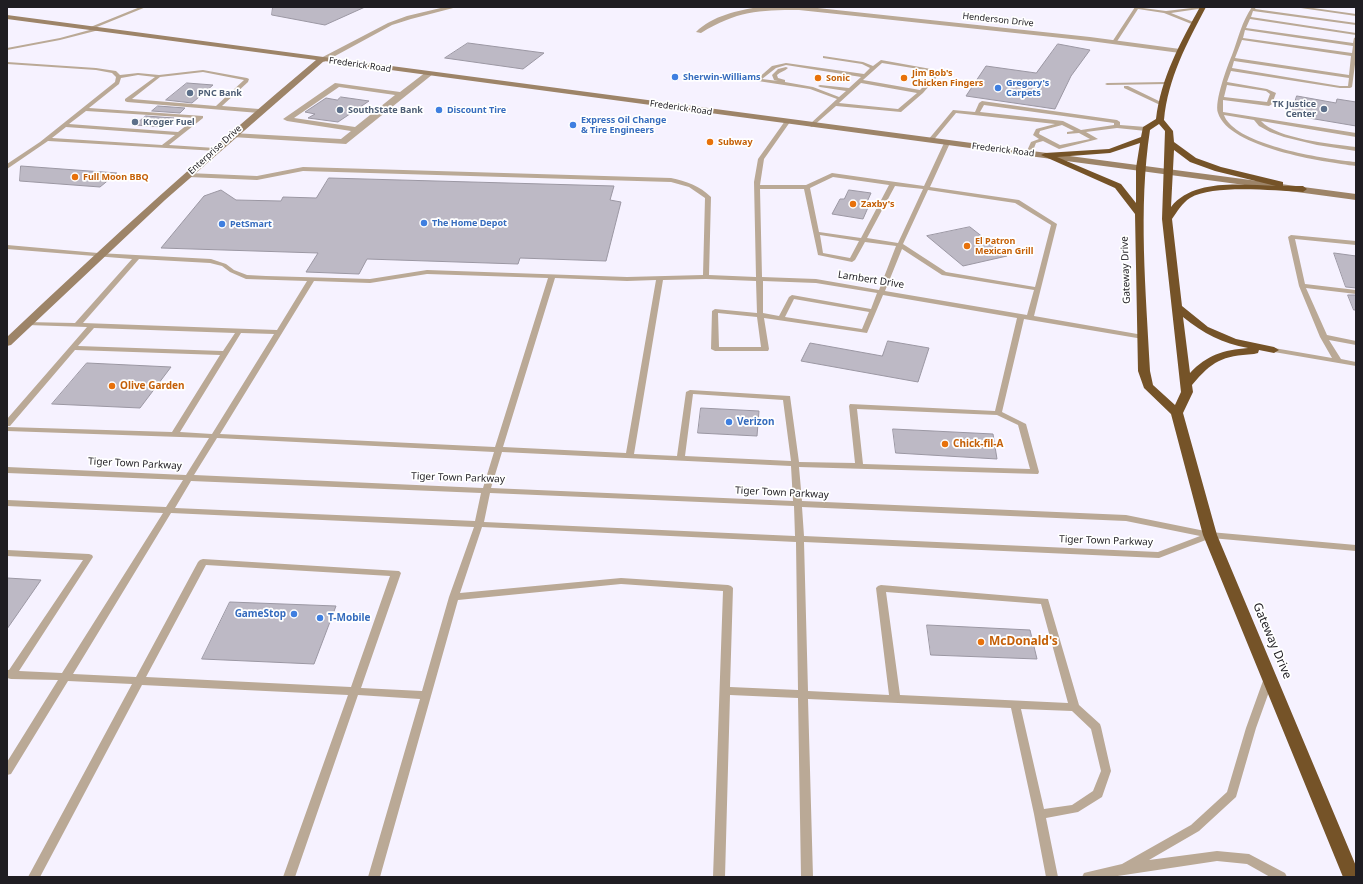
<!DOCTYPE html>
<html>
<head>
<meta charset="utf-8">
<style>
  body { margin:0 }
  #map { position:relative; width:1363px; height:884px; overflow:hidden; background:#f6f2ff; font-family:"Noto Sans",sans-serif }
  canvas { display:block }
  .frame { position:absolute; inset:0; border:8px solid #1f1d22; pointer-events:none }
</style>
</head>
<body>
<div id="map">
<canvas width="1363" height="884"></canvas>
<div class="frame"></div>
</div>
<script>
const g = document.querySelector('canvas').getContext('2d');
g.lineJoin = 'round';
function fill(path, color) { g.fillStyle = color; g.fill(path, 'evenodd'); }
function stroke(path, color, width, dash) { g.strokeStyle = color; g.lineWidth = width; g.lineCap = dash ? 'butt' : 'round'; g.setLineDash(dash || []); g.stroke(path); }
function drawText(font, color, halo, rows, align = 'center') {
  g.font = font + ' "Noto Sans",sans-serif'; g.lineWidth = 3.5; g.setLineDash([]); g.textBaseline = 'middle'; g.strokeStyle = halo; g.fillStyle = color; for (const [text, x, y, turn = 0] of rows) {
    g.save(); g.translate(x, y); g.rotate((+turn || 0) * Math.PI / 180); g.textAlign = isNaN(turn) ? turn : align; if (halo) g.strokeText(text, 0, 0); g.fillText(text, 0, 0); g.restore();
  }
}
const building = new Path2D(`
  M 273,7 L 365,7 L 325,25 L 272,15 Z
  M 468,43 L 544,53 L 523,69 L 445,58 Z
  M 1058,44 L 1090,50 L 1071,76 L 1055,109 L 966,96 L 986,66 L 1036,73 Z
  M 187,83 L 213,85 L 192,103 L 166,100 Z
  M 1297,96 L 1336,103 L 1337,99 L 1356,102 L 1356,126 L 1291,115 Z
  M 341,97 L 369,101 L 338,122 L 308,118 L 315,114 L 305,112 L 326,98 L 337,100 Z
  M 158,106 L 185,108 L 180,113 L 152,111 Z
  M 146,116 L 174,118 L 163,127 L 135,125 Z
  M 21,166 L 117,173 L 100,187 L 20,181 Z
  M 329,178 L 614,186 L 610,200 L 621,202 L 606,261 L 520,258 L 518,264 L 367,259 L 359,274 L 306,272 L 318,253 L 161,248 L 204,196 L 221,190 L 236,200 L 281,201 L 283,197 L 316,198 Z
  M 849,190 L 871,193 L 867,202 L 870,203 L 863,219 L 832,214 L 840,199 L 844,199 Z
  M 970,227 L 1007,256 L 963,266 L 927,236 Z
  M 1334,253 L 1356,256 L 1356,288 L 1346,287 Z
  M 1348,295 L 1356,295 L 1356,310 L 1354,310 Z
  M 888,341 L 929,348 L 918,382 L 801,361 L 810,343 L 882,356 Z
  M 87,363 L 171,367 L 140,408 L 52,404 Z
  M 701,408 L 759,411 L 757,436 L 698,433 Z
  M 893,429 L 993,434 L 997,459 L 896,453 Z
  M 7,578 L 41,580 L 7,629 Z
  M 230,602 L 336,606 L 314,664 L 202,659 Z
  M 927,625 L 1030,630 L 1037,659 L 931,655 Z`);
fill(building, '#bdb9c5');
stroke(building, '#9b97a3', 1);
fill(new Path2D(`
  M 140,7 L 146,7 L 92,29 L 88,28 Z
  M 1135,7 L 1166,11 L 1200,7 L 1205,8 L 1171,13 L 1196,23 L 1196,25 L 1194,25 L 1164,13 L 1138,9 L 1116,43 L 1112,43 L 1112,42 Z
  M 1252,7 L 1256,7 L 1255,9 L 1356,23 L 1356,25 L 1253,11 L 1251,17 L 1356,33 L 1356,35 L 1250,19 L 1246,28 L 1353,43 L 1354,38 L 1356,37 L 1356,57 L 1352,87 L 1350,88 L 1340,88 L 1231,71 L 1227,82 L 1267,89 L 1276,93 L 1272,104 L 1269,106 L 1223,100 L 1223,112 L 1356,133 L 1356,137 L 1261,121 C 1277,139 1332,144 1356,147 L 1356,151 L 1317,145 L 1284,137 L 1270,132 L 1259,126 L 1254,120 L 1224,115 C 1225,118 1227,121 1229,123 C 1250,147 1324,159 1356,162 L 1356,166 C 1324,162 1229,148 1218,113 C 1214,102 1227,67 1232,55 C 1238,39 1242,21 1252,7 ZM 1245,30 L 1353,46 L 1352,53 L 1243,38 ZM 1242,40 L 1351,56 L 1349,75 L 1235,58 ZM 1234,61 L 1349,78 L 1348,86 L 1340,86 L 1232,68 ZM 1227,85 L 1266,91 L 1270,94 L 1267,102 L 1224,97 Z
  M 1294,7 L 1306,7 L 1356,14 L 1356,16 Z
  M 97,28 L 99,29 L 99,30 L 60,40 L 7,50 L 7,48 L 60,38 Z
  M 823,56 L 863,62 L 873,66 L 881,60 L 942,71 L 923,93 L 901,112 L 836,106 L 812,127 L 810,126 L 810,124 L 837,99 L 810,89 L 758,81 L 756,80 L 772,66 L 786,63 L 864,74 L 870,68 L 862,64 L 823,58 ZM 882,63 L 937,72 L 920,90 L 863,80 ZM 786,65 L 861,77 L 849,88 L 820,85 L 818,86 L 820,87 L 846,91 L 839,97 L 813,87 L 785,82 L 785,80 L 778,78 L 777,75 C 780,72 785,71 788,68 L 786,67 L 778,69 L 772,75 L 774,80 L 778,81 L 762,79 L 776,68 ZM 861,83 L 917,93 L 898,109 L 839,103 Z
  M 7,62 L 96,68 L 116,71 L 120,75 L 138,73 L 159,75 L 203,70 L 247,78 L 249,79 L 248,82 L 222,106 L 259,109 L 262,111 L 259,113 L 127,102 L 125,101 L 125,99 L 155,77 L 138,75 L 121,78 L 119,84 L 89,108 L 203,116 L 203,118 L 169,145 L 215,148 L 218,150 L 217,151 L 48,141 L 7,169 L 7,164 L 40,142 L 115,82 L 116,77 L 112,73 L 96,70 L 7,64 ZM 203,72 L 244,80 L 216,106 L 132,99 L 160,77 ZM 86,111 L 196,118 L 178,132 L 69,124 ZM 66,127 L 175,135 L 162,145 L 52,138 Z
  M 1165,82 L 1167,82 L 1167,84 L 1107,85 L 1105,84 L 1107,83 Z
  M 1124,86 L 1128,86 L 1163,103 L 1158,104 L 1124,88 Z
  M 982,101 L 1117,120 L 1120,122 L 1120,125 L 1146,127 L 1149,129 L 1146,131 L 1117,128 L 1086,132 L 1098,139 L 1059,149 L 1043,141 L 1036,143 L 1032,153 L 1029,155 L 1026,153 L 1031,142 L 1039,139 L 1033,135 L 1036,129 L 1055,124 L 956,113 L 932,142 L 928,142 L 928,140 L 953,110 L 975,112 L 979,103 ZM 984,105 L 1114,123 L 1114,125 L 1081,130 L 1063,121 L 980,112 ZM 1062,125 L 1074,131 L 1067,132 L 1067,134 L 1079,133 L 1090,139 L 1060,145 L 1039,134 L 1040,131 Z
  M 785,121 L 790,122 L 764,159 L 760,185 L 806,185 L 832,173 L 924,186 L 944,143 L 949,142 L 950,143 L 930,187 L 1019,200 L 1057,224 L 1034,316 L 1143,335 L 1147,337 L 1143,339 L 1024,319 L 1002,412 L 1026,424 L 1039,472 L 1038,474 L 799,467 L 802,501 L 1126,515 L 1210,532 L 1356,545 L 1356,551 L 1211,538 L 1159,558 L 804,542 L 808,691 L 889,695 L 876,588 L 878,586 L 881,585 L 1048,599 L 1079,705 L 1100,724 L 1101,727 L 1111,771 L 1102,797 L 1078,812 L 1046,818 L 1058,877 L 1046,877 L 1034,814 L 1011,708 L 808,699 L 813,877 L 801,877 L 798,698 L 730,695 L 725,877 L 713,877 L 723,591 L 621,584 L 458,600 L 380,877 L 368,877 L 420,699 L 358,695 L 295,877 L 283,877 L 348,695 L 142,685 L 40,877 L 28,877 L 132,684 L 68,681 L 11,774 L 7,775 L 7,762 L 58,680 L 11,679 L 7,678 L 7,670 L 9,670 L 83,560 L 7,556 L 7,550 L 89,554 L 92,555 L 93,557 L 19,671 L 62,673 L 163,513 L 7,506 L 7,500 L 166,507 L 183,480 L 7,473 L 7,467 L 186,475 L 209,438 L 7,431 L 7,427 L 172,432 L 220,355 L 75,350 L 10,426 L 7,426 L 7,419 L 87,327 L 27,325 L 25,324 L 24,323 L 25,322 L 75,323 L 132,259 L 7,249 L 7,245 L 98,253 L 211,259 L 226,264 L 234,270 L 247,275 L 266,276 L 370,279 L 427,270 L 627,277 L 703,275 L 705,198 L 689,187 L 671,182 L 303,171 L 257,180 L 188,177 L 185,175 L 188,173 L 257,176 L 303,167 L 671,178 C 686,181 700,186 711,197 L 709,275 L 756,277 L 754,182 L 758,159 ZM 833,177 L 889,185 L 861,238 L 819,232 L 810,188 ZM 895,186 L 923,189 L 898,243 L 867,238 ZM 760,189 L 804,189 L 818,255 L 852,262 L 855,260 L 865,242 L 896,246 L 879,290 L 816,279 L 762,277 ZM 928,190 L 1015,203 L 1051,225 L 1035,287 L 946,272 L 903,244 ZM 820,235 L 859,241 L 850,258 L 823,253 ZM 902,249 L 942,275 L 1034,290 L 1027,315 L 885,291 ZM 139,259 L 210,263 L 222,266 L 230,272 L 246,279 L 307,281 L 277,330 L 83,323 ZM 427,274 L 548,278 L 495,447 L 220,434 L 314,281 L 370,283 ZM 555,278 L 627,281 L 656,280 L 626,453 L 503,447 ZM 706,279 L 756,281 L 757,313 L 715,309 L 712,311 L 711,349 L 715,351 L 768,351 L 769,349 L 764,318 L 867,333 L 883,295 L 1017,318 L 995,411 L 850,404 L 849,406 L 855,463 L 799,462 L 790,396 L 690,390 L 686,392 L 677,456 L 634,454 L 663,280 ZM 763,281 L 816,283 L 877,293 L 871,309 L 792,295 L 789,297 L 779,316 L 763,313 ZM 794,299 L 869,312 L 862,329 L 785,317 ZM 718,313 L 757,317 L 761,347 L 719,347 ZM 94,328 L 235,333 L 223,351 L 78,346 ZM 241,333 L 274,334 L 212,434 L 180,432 ZM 693,394 L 783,400 L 791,461 L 685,456 ZM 857,409 L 997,415 L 1018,425 L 1030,469 L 863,464 ZM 217,438 L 494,452 L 483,488 L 194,475 ZM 502,452 L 791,466 L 793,501 L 491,488 ZM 191,481 L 481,493 L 475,521 L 175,508 ZM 490,493 L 794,506 L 795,536 L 484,522 ZM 802,507 L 1126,521 L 1200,536 L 1158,552 L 804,536 ZM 171,513 L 474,527 L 449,597 L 422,691 L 361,688 L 401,573 L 399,571 L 203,559 L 200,560 L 198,562 L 136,677 L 73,674 ZM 482,527 L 796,542 L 798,690 L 730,687 L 733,588 L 731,586 L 728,585 L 621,578 L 460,593 ZM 206,565 L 390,576 L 351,687 L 146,677 ZM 886,592 L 1041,604 L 1068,703 L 900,695 ZM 1021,709 L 1072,711 L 1091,729 L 1101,771 L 1093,791 L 1072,805 L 1044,809 Z
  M 1291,235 L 1356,241 L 1356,245 L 1295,239 L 1305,284 L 1356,290 L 1356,294 L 1306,288 L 1327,335 L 1356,341 L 1356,345 L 1329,340 L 1341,359 L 1356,362 L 1356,366 L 1274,352 L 1270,350 L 1274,348 L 1332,358 L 1320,337 L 1299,286 L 1288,237 Z
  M 1269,674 L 1273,675 L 1274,678 L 1256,728 L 1236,797 L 1199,831 L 1149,860 L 1217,851 L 1249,854 L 1285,873 L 1287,877 L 1270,877 L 1247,864 L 1217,861 L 1111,877 L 1082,877 L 1084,873 L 1088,872 L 1122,864 L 1191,825 L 1227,792 L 1246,728 L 1264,678 L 1265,675 Z`), '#baa996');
fill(new Path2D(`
  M 445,7 L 457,7 L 411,19 L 392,25 L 324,62 L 317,60 L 388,23 L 407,16 Z
  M 760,7 L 808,7 L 1090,37 L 1180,49 L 1183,51 L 1180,53 L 1090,41 L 799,10 C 758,10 737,11 701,33 L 696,32 C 712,16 738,10 760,7 Z
  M 426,72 L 433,74 L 346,144 L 232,137 L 228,135 L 232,133 L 341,139 L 351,131 L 287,121 L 283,119 L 335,83 L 400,92 ZM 339,87 L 395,95 L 355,127 L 294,118 Z`), '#baa996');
fill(new Path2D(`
  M 7,15 L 1356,194 L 1356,200 L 324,61 L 165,200 L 11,345 L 7,346 L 7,337 C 107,242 210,149 316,60 L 7,19 Z`), '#9d8468');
fill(new Path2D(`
  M 1200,7 L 1206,7 C 1187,43 1168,78 1164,120 L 1173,131 L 1174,142 L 1196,158 L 1221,167 L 1283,182 L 1283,186 L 1303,186 L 1307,189 L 1303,192 C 1274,191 1214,184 1190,198 C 1182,203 1177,212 1172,219 L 1182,306 L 1208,327 L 1236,339 L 1274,347 L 1279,350 L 1274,353 L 1259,350 L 1258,353 L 1254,354 C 1222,356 1212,361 1192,385 L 1193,392 L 1183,413 L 1217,535 L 1356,866 L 1356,877 L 1343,877 L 1203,535 L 1171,414 L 1144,388 L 1138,371 L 1135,214 L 1115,188 L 1041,155 L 1045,153 L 1109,149 L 1141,137 L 1143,127 L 1156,119 C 1161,78 1180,43 1200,7 ZM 1159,124 L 1165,131 L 1162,219 L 1181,392 L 1175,405 L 1153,385 L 1150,371 C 1146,291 1138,209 1150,130 ZM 1140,143 L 1136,168 L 1136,203 L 1121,184 L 1057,157 L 1110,153 ZM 1174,150 L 1190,162 L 1215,171 L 1276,186 C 1243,185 1194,178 1171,207 ZM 1183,317 C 1204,334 1222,343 1248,348 C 1223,350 1207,355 1190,373 Z`), '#755328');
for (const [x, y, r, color] of [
  [675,77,4,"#3f7fe0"],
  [818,78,4,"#e8710a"],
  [904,78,4,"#e8710a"],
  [998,88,4,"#3f7fe0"],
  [190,93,4,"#5c6f8a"],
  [1324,109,4,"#5c6f8a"],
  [340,110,4,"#5c6f8a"],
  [439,110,4,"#3f7fe0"],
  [135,122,4,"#5c6f8a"],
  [573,125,4,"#3f7fe0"],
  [710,142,4,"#e8710a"],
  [75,177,4,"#e8710a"],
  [853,204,4,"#e8710a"],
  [424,223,4,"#3f7fe0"],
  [222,224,4,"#3f7fe0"],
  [967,246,4,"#e8710a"],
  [112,386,4,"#e8710a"],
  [729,422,4,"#3f7fe0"],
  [945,444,4,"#e8710a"],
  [294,614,4,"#3f7fe0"],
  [320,618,4,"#3f7fe0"],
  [981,642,4,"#e8710a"]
]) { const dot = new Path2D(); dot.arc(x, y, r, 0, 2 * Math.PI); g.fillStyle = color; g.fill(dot); stroke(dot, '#fff', 1.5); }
drawText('9px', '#1f1d22', '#fff', [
  ["Henderson Drive",998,20,6],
  ["Frederick Road",360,65,8],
  ["Frederick Road",681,108,8],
  ["Enterprise Drive",215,150,-42],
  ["Frederick Road",1003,150,7]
]);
drawText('bold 9px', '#c56008', '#fff', [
  ["Jim Bob's",912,73],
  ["Chicken Fingers",912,83],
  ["Sonic",826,78],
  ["Subway",718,142],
  ["Full Moon BBQ",83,177],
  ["Zaxby's",861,204],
  ["El Patron",975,241],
  ["Mexican Grill",975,251]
], 'left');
drawText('bold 9px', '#366cbe', '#fff', [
  ["Sherwin-Williams",683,77],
  ["Gregory's",1006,83],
  ["Carpets",1006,93],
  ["Discount Tire",447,110],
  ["Express Oil Change",581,120],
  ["& Tire Engineers",581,130],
  ["The Home Depot",432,223],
  ["PetSmart",230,224]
], 'left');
drawText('bold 9px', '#4e5e75', '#fff', [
  ["PNC Bank",198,93],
  ["TK Justice",1316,104,"right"],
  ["Center",1316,114,"right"],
  ["SouthState Bank",348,110],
  ["Kroger Fuel",143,122]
], 'left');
drawText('10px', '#1f1d22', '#fff', [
  ["Gateway Drive",1126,270,-92],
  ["Lambert Drive",871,280,9],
  ["Tiger Town Parkway",135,464,3],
  ["Tiger Town Parkway",458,478,2],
  ["Tiger Town Parkway",782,493,3],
  ["Tiger Town Parkway",1106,541,2]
]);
drawText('bold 10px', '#c56008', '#fff', [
  ["Olive Garden",120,386],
  ["Chick-fil-A",953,444]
], 'left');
drawText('bold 10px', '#366cbe', '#fff', [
  ["Verizon",737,422],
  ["GameStop",286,614,"right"],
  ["T-Mobile",328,618]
], 'left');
drawText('12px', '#1f1d22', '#fff', [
  ["Gateway Drive",1272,641,67]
]);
drawText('bold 12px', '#c56008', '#fff', [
  ["McDonald's",989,642]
], 'left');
</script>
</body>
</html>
